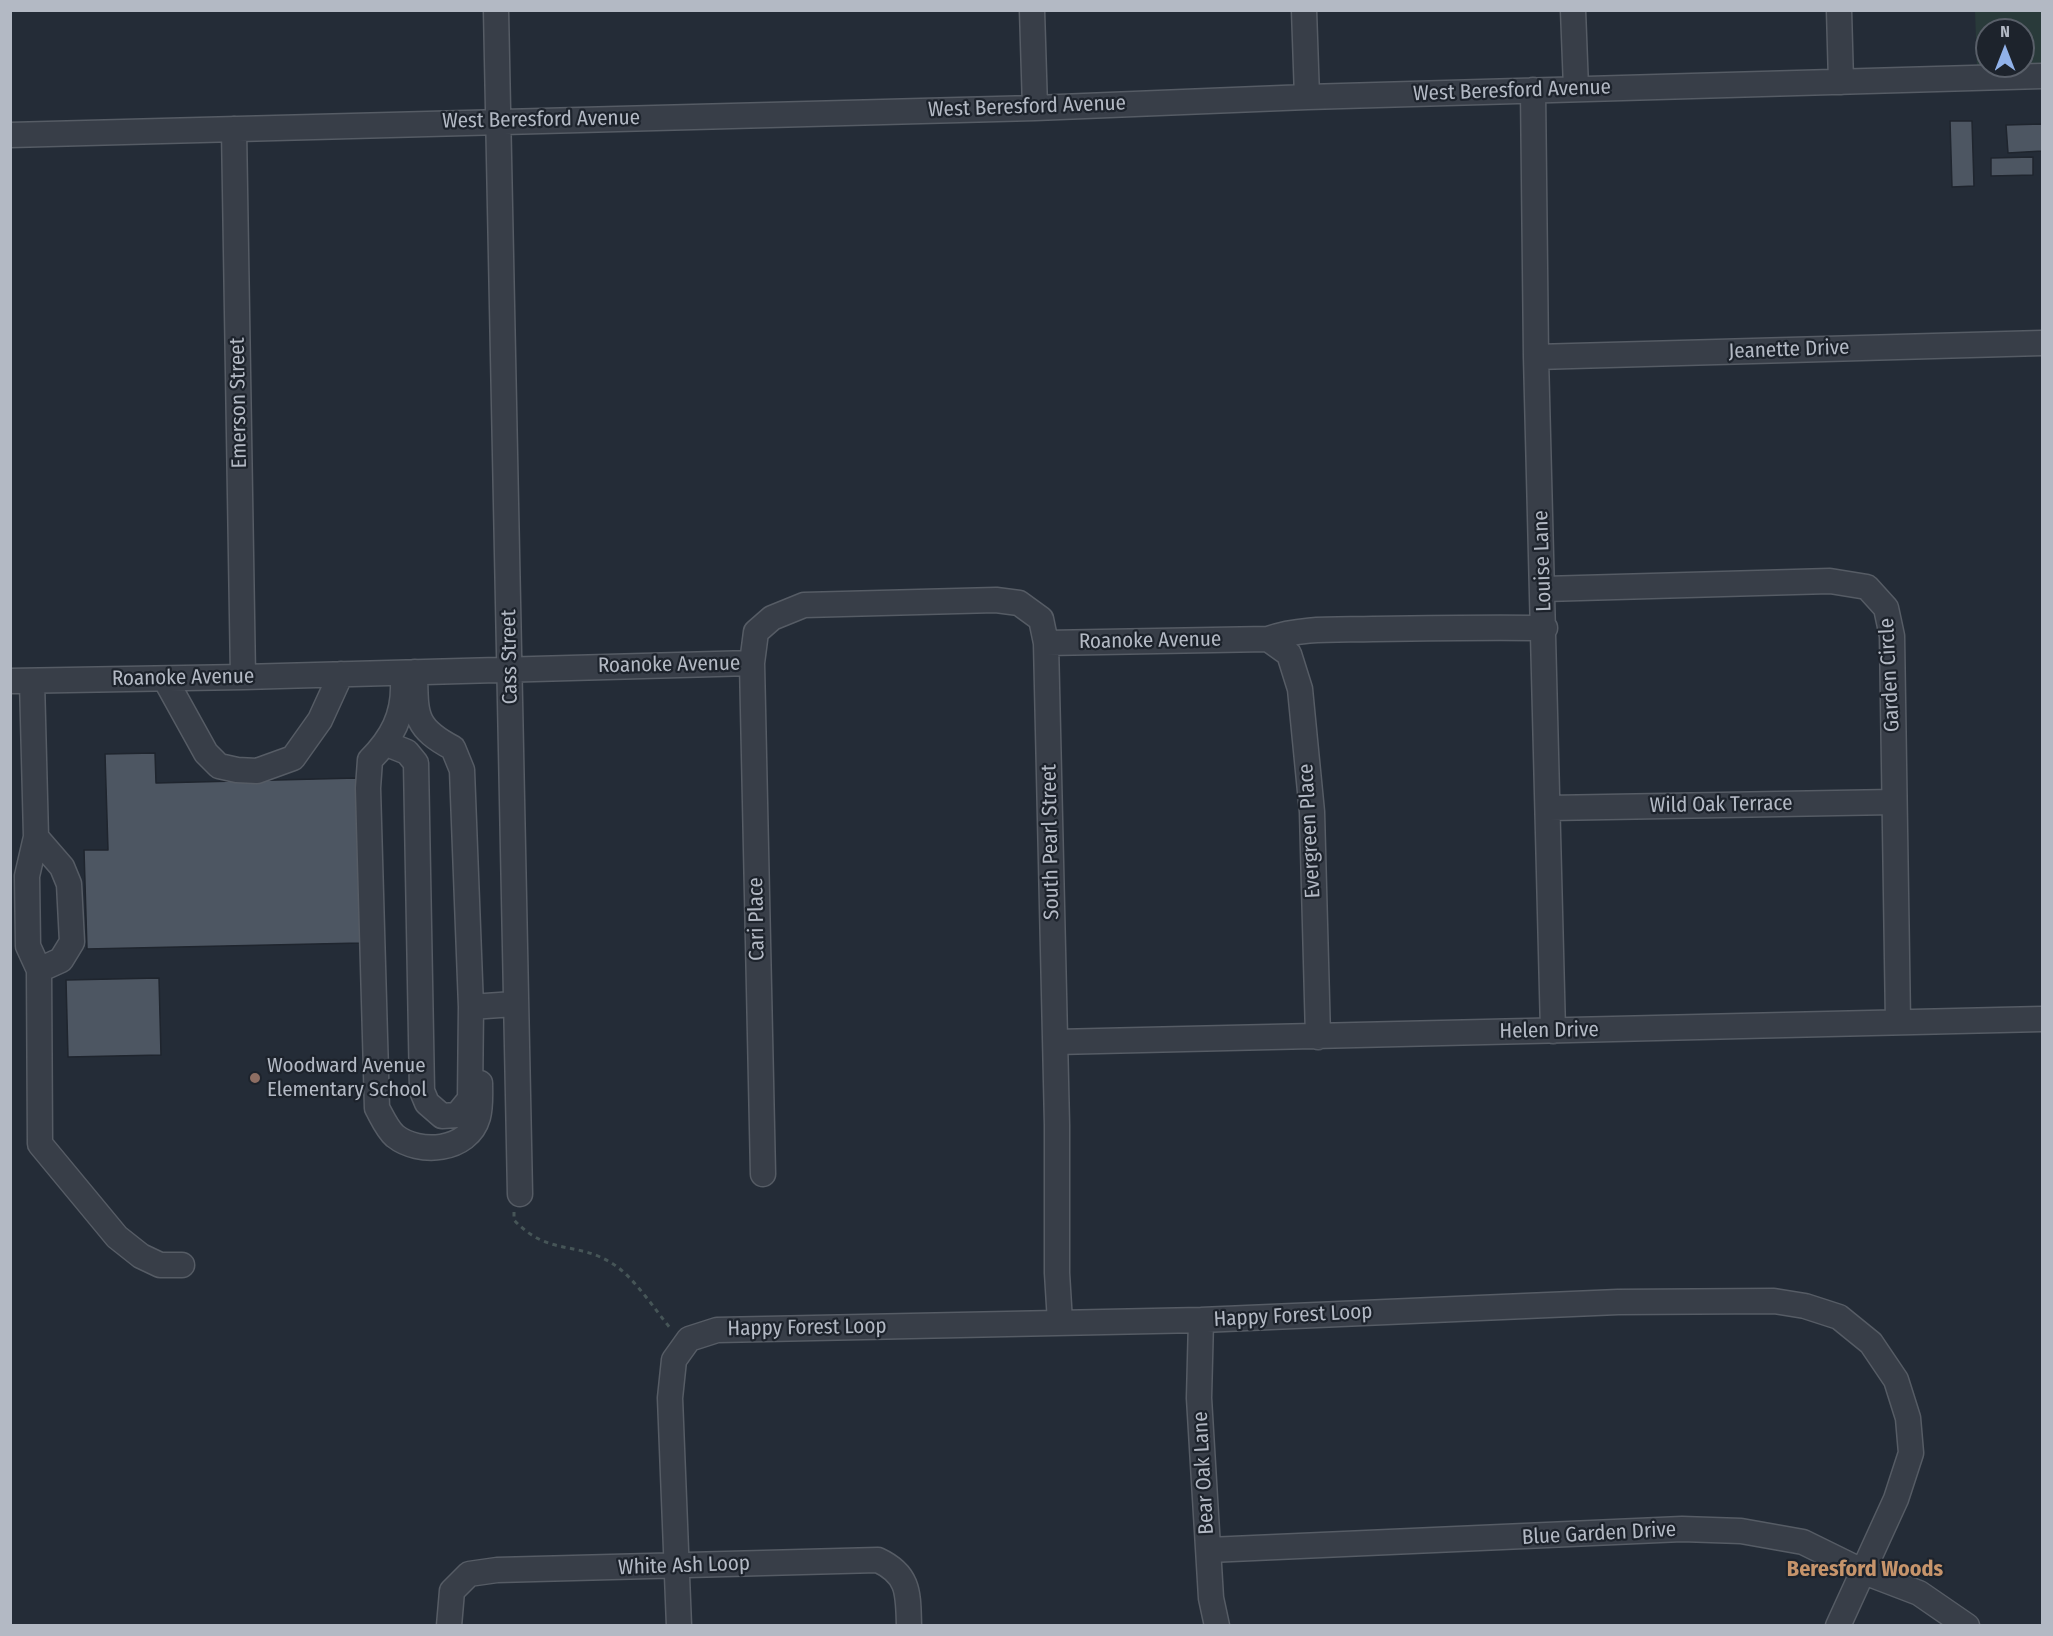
<!DOCTYPE html>
<html>
<head>
<meta charset="utf-8">
<style>
  body { margin:0 }
  #map { position:relative; width:2053px; height:1636px; overflow:hidden; background:#242c37; font-family:"Fira Sans Condensed",sans-serif }
  canvas { display:block }
  .frame { position:absolute; inset:0; border:12px solid #b3b9c4; pointer-events:none }
  .north { position:absolute; left:1975px; top:18px; width:60px; height:60px; box-sizing:border-box; background:#1d232c; border:2px solid #595f69; border-radius:50%; rotate:0deg; font-size:16px; font-weight:700; line-height:24px; text-align:center; color:#b3b9c4 }
  .north::after { content:''; display:block; margin:auto; width:21px; height:27px; background:#91b2ea; clip-path:polygon(50% 0,100% 100%,50% 72%,0 100%) }
</style>
</head>
<body>
<div id="map">
<canvas width="2053" height="1636"></canvas>
<div class="frame"></div>
<div class="north">N</div>
</div>
<script>
const g = document.querySelector('canvas').getContext('2d');
g.lineJoin = 'round';
function fill(path, color) { g.fillStyle = color; g.fill(path, 'evenodd'); }
function stroke(path, color, width, dash) { g.strokeStyle = color; g.lineWidth = width; g.lineCap = dash ? 'butt' : 'round'; g.setLineDash(dash || []); g.stroke(path); }
function drawText(font, color, halo, rows, align = 'center') {
  g.font = font + ' "Fira Sans Condensed",sans-serif'; g.lineWidth = 4.5; g.setLineDash([]); g.textBaseline = 'middle'; g.strokeStyle = halo; g.fillStyle = color; for (const [text, x, y, turn = 0] of rows) {
    g.save(); g.translate(x, y); g.rotate((+turn || 0) * Math.PI / 180); g.textAlign = isNaN(turn) ? turn : align; if (halo) g.strokeText(text, 0, 0); g.fillText(text, 0, 0); g.restore();
  }
}
fill(new Path2D(`
  M 1975,11 L 2042,11 L 2042,66 L 1977,68 ZM 1987,30 L 2023,30 L 2023,66 L 1987,66 Z`), '#293a3a');
const building = new Path2D(`
  M 1950,121 L 1972,121 L 1974,186 L 1952,187 Z
  M 2042,124 L 2042,151 L 2008,153 L 2006,125 Z
  M 2033,157 L 2033,175 L 1991,176 L 1991,158 Z
  M 155,753 L 156,783 L 357,778 L 361,943 L 87,949 L 84,850 L 108,850 L 105,754 Z
  M 159,978 L 161,1055 L 68,1057 L 66,980 Z`);
fill(building, '#4d5662');
stroke(building, '#1f252e', 1.5);
const minor = new Path2D(`
  M 496,10 L 520,1194
  M 1032,10 L 1035,108
  M 1304,10 L 1307,97
  M 1573,10 L 1576,88
  M 1839,10 L 1841,82
  M 1533,90 L 1536,357 L 1553,1031
  M 234,129 L 243,677
  M 10,135 L 1035,108 L 1307,97 L 2042,76
  M 1536,357 L 2042,343
  M 1544,589 L 1830,581 L 1867,587 L 1886,608 L 1892,636 L 1898,1022
  M 1268,639 L 1289,654 L 1300,689 L 1312,812 L 1318,1037
  M 1046,643 L 1268,639 C 1302,627 1338,630 1373,629 C 1431,628 1488,627 1545,628
  M 752,663 L 763,1174
  M 165,679 L 206,753 L 219,766 L 237,770 L 257,771 L 293,758 L 320,720 L 341,674
  M 10,681 L 243,677 L 752,663 L 756,632 L 772,618 L 804,605 L 996,600 L 1019,603 L 1041,619 L 1046,643 L 1057,1125 L 1057,1273 L 1060,1322
  M 32,681 L 36,837 L 27,876 L 28,946 L 39,970 L 40,1144 L 117,1237 L 141,1256 L 160,1265 L 182,1265
  M 403,684 C 404,715 392,738 370,760 L 368,788 L 377,1108 C 382,1117 387,1129 395,1136 C 419,1155 468,1152 478,1117 C 481,1106 480,1094 480,1083
  M 387,744 L 407,752 L 416,763 L 422,1091 L 427,1103 L 442,1116 L 457,1115 L 470,1099 L 471,1007 L 462,770 L 453,748 C 413,727 416,714 415,672
  M 1549,808 L 1894,802
  M 36,837 L 62,867 L 69,884 L 72,942 L 61,960 L 39,970
  M 471,1007 L 514,1004
  M 1056,1042 L 2042,1019
  M 1201,1320 L 1199,1398 L 1211,1598 L 1217,1626
  M 1209,1550 L 1682,1529 L 1741,1531 L 1803,1542 L 1864,1572 L 1919,1593 L 1967,1626
  M 449,1626 L 452,1591 L 469,1574 L 497,1570 L 878,1560 C 910,1575 908,1594 909,1626
  M 679,1626 L 670,1398 L 674,1360 L 689,1339 L 717,1330 L 1201,1320 L 1618,1302 L 1774,1301 L 1805,1306 L 1839,1317 L 1871,1343 L 1896,1380 L 1908,1418 L 1911,1453 L 1896,1499 L 1838,1626`);
stroke(minor, '#565c65', 27);
stroke(new Path2D(`
  M 514,1212 L 514,1220 C 549,1257 576,1240 613,1264 C 634,1277 655,1310 671,1329`), '#465557', 3, [4.5, 4.5]);
stroke(minor, '#383e48', 24);
for (const [x, y, r, color] of [
  [255,1078,6,"#8d6e63"]
]) { const dot = new Path2D(); dot.arc(x, y, r, 0, 2 * Math.PI); g.fillStyle = color; g.fill(dot); stroke(dot, '#1d232c', 2); }
drawText('21px', '#b3b9c4', '#1d232c', [
  ["West Beresford Avenue",1512,91,-2],
  ["West Beresford Avenue",1027,107,-2],
  ["West Beresford Avenue",541,120,-1],
  ["Jeanette Drive",1789,350,-2],
  ["Emerson Street",239,403,-91],
  ["Louise Lane",1543,561,-92],
  ["Roanoke Avenue",1150,641,-1],
  ["Cass Street",510,657,-91],
  ["Roanoke Avenue",669,665,-1],
  ["Garden Circle",1890,675,-93],
  ["Roanoke Avenue",183,678,-1],
  ["Wild Oak Terrace",1721,805,-1],
  ["Evergreen Place",1310,831,-93],
  ["South Pearl Street",1051,842,-91],
  ["Cari Place",757,919,-91],
  ["Helen Drive",1549,1031,-1],
  ["Happy Forest Loop",1293,1316,-3],
  ["Happy Forest Loop",807,1328,-1],
  ["Bear Oak Lane",1204,1473,-93],
  ["Blue Garden Drive",1599,1534,-3],
  ["White Ash Loop",684,1566,-2]
]);
drawText('21px', '#b3b9c4', '#1d232c', [
  ["Woodward Avenue",267,1066],
  ["Elementary School",267,1090]
], 'left');
drawText('bold 22px', '#c6946b', '#1d232c', [
  ["Beresford Woods",1865,1570]
]);
</script>
</body>
</html>
